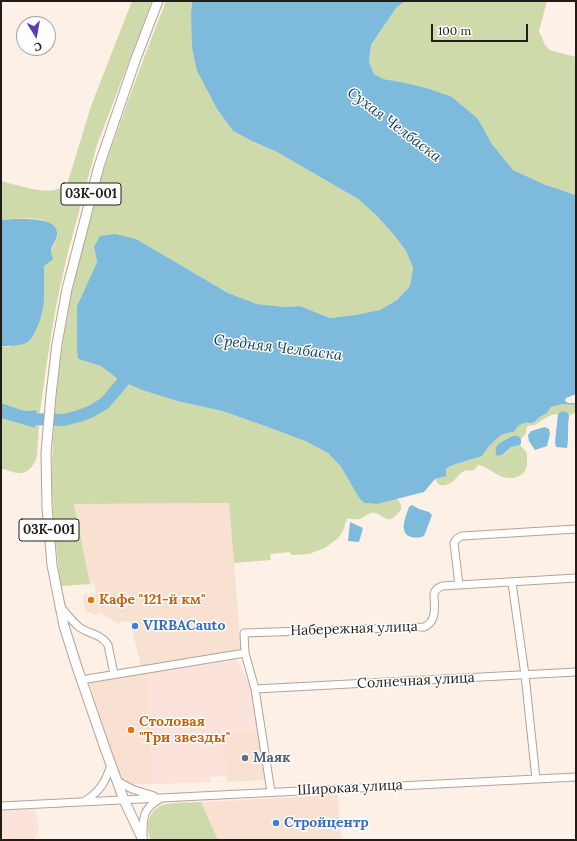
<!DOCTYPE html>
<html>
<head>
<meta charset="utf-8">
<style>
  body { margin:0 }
  #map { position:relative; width:577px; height:841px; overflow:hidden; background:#fdf0e6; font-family:Lora,serif }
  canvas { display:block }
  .frame { position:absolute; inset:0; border:2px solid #221c18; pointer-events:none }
  .north { position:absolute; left:16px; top:16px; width:40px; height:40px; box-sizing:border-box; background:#fff; border:1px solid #a7a4a3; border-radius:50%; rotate:169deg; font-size:11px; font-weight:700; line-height:16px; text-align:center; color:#221c18 }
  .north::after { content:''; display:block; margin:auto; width:14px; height:18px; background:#5c3ab2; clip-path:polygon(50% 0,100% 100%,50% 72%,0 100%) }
  .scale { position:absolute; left:431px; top:24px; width:97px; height:18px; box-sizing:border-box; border:2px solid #221c18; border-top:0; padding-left:5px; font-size:12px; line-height:14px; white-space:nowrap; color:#221c18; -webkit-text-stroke:3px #fff; paint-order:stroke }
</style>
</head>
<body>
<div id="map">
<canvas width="577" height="841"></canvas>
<div class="frame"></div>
<div class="north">С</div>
<div class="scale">100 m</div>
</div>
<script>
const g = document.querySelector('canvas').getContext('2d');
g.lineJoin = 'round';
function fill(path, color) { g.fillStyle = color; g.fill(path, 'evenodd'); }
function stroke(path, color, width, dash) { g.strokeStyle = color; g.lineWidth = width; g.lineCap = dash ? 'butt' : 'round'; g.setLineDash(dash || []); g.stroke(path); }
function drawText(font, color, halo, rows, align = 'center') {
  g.font = font + ' Lora,serif'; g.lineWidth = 3; g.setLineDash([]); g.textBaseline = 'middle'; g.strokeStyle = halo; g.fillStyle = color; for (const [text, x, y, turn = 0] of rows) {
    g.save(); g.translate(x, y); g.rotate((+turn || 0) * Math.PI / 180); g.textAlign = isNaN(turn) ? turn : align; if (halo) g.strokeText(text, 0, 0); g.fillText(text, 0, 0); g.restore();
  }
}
fill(new Path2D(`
  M 229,503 L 241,650 L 141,666 L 130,621 L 117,623 L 100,613 L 92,615 L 91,612 L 86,613 L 83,596 L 96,593 L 94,583 L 90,584 L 74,504 Z
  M 146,672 L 148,687 L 149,687 L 152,778 L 159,784 L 132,784 L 121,781 L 89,682 Z
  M 258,730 L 265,780 L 226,782 L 224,733 Z
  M 338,795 L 341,840 L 218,840 L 201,802 Z`), '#f8e1d0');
fill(new Path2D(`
  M 236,658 L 251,687 L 258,730 L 224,733 L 226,776 L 211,777 L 211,782 L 159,784 L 152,778 L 149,687 L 148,687 L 146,672 Z
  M 35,808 L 39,828 L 36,837 L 33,840 L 1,840 L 1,809 Z`), '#fbe2da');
fill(new Path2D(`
  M 132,1 L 152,1 L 97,145 L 67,256 L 56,306 L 46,368 L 40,411 L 37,456 C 35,465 27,475 17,473 C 11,472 7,469 1,469 L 1,418 L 35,428 L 37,410 L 25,411 L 1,403 L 1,346 L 10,347 L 44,299 L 44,266 L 58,236 C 54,232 49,224 45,221 C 38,217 10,219 1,220 L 1,181 C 17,185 39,193 55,190 C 59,189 63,187 67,185 L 91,106 Z
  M 166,1 L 192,1 L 191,13 L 197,71 L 217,109 L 233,131 L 252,141 L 277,152 L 358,199 L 377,216 L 394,235 L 406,251 L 413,268 L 410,286 L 397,300 L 380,310 L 355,315 L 330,318 L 300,306 L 285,307 L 257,304 L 228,293 L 201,277 L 136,239 L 94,247 L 97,262 L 77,306 L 78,359 L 101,366 L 119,380 L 142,390 L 177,401 L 222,411 L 265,426 L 305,441 L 328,453 L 341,467 L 358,495 L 364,503 L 377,504 L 396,498 C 401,502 401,505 401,510 C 385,530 384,511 371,513 C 367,514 364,517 360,519 C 356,520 351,519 347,518 L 343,531 L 338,538 L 325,548 L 309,554 L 292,555 L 289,552 L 270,554 L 271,560 L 234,563 L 229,503 L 74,504 L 90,584 L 61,586 C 57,555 53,524 52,493 C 51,392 68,291 96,194 C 100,178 107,162 112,146 C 129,97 147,49 166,1 Z
  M 405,1 L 547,1 L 539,31 L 545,45 L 550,50 L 576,57 L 576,195 L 546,185 L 513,170 L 492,144 L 478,119 L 401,82 L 383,79 L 374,74 L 369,62 L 371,45 L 396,8 Z
  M 563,404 L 576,405 L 576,412 L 569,416 L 567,412 L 562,411 L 558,414 L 551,415 L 544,419 L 535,425 L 527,426 L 526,433 L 521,439 L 518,436 C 508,436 491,444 497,456 L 505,454 L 511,447 L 520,445 L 527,453 C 527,457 527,461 527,465 C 525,477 513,480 503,477 C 494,474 487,466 478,465 L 474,470 C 471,471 466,470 464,471 C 456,475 456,483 445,485 C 439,486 438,484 435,479 L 445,476 L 446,469 L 450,466 L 482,456 L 489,446 L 501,435 L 507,433 L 514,432 C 519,422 523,422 533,423 L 540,417 L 547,413 L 551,407 Z
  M 201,802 L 218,840 L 151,840 C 147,831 146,824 151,815 C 152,813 154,810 157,808 C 165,801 190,803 201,802 Z`), '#cedaaa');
fill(new Path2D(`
  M 192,1 L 405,1 L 396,8 L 371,45 L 369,62 L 374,74 L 383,79 L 401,82 L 426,88 L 452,97 L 478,119 L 492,144 L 513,170 L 546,185 L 576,195 L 576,394 L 566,398 L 565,401 L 568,403 L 574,403 L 576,405 L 563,404 L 551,407 L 547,413 L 540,417 L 533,423 C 523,422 519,423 514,432 L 507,433 L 501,435 L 489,446 L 482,456 L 450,466 L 446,469 L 446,476 L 435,479 L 424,492 L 377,504 L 364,503 L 358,496 L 341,467 L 328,453 L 305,441 L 265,426 L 222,411 L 177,401 L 142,390 L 119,380 L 101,366 L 78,359 L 77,351 L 77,306 L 97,262 L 94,247 L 100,236 L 115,234 L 136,239 L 201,277 L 228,293 L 257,304 L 285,307 L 300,306 L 330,318 L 355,315 L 380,310 L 397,300 L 410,286 L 413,268 L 406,251 L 394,235 L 377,216 L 358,199 L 277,152 L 252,141 L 233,131 L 217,109 L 197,71 L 192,47 L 191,13 Z
  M 14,219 C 26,219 59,217 57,235 C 57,240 52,245 51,250 C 51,253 52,256 53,259 L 44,266 C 44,277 44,287 44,298 C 44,309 37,337 26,343 C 19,346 8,346 1,346 L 1,220 Z
  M 1,403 L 25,411 L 37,410 L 35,428 L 1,418 Z
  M 562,411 L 567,412 L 569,416 C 567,428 569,438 567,448 L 556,447 L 555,442 L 558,414 Z
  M 545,427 L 549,429 L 550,434 L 547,446 L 535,450 L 529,441 L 528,435 L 531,431 Z
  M 513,436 L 518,436 L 521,439 L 521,443 L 520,445 L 511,447 C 506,451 505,455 497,456 C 491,444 505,440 513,436 Z
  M 412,505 L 419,509 L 429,512 L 432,515 L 424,536 C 419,538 416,538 411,537 C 398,533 406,516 409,507 Z
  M 350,522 L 363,528 L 359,542 L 348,541 Z`), '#7ebadb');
stroke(new Path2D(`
  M 1,410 L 8,413 L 30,419 L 64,420 L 79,416 L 90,412 L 105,403 L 133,370`), '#7ebadb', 12);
const minor = new Path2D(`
  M 512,583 L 525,675 L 536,779
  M 459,585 L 454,543 C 456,539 458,537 462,536 L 576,529
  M 60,606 C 66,613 72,621 79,627 C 88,634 102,634 108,645 L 114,674
  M 81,680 L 245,653
  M 255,689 L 576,672
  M 117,781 L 132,789 L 154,796
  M 271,792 L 255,689 L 245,653 L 244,633 L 424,627 C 438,621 434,606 434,594 C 435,589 438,588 442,586 L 576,578
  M 85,801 C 100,791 105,783 111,765
  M 1,806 L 340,789 L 576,777
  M 143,839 C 143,821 141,809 160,799`);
const major = new Path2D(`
  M 143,840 L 124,800 L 106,751 L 77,667 L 64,626 L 52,565 L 47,507 L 46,453 L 51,395 L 57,344 L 67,289 L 99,166 L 135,61 L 158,1`);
stroke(minor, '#b2a398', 9);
stroke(major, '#b2a398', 11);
stroke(minor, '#fff', 7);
stroke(major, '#fff', 9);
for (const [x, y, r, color] of [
  [91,600,4,"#e8710a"],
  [135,626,4,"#3f7fe0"],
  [131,730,4,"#e8710a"],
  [245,758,4,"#5c6f8a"],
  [276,823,4,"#3f7fe0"]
]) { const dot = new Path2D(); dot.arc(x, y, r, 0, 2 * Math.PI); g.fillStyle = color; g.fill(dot); stroke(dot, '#fff', 1.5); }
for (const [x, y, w] of [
  [91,194,60],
  [49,530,60]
]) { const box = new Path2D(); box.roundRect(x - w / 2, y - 11, w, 22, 3); g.fillStyle = '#fff'; g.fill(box); stroke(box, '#221c18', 1); }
drawText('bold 13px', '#221c18', null, [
  ["03К-001",91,194],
  ["03К-001",49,530]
]);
drawText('bold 14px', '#c56008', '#fff', [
  ["Кафе \"121-й км\"",99,600],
  ["Столовая",139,722],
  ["\"Три звезды\"",139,738]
], 'left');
drawText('bold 14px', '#366cbe', '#fff', [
  ["VIRBACauto",143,626],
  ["Стройцентр",284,823]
], 'left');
drawText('14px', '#221c18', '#fff', [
  ["Набережная улица",354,629,-2],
  ["Солнечная улица",416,681,-3],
  ["Широкая улица",350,788,-3]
]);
drawText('bold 14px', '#4e5e75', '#fff', [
  ["Маяк",253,758]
], 'left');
drawText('italic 15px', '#0f4158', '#fff', [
  ["Сухая Челбаска",394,125,37],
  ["Средняя Челбаска",278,348,7]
]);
</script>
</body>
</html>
